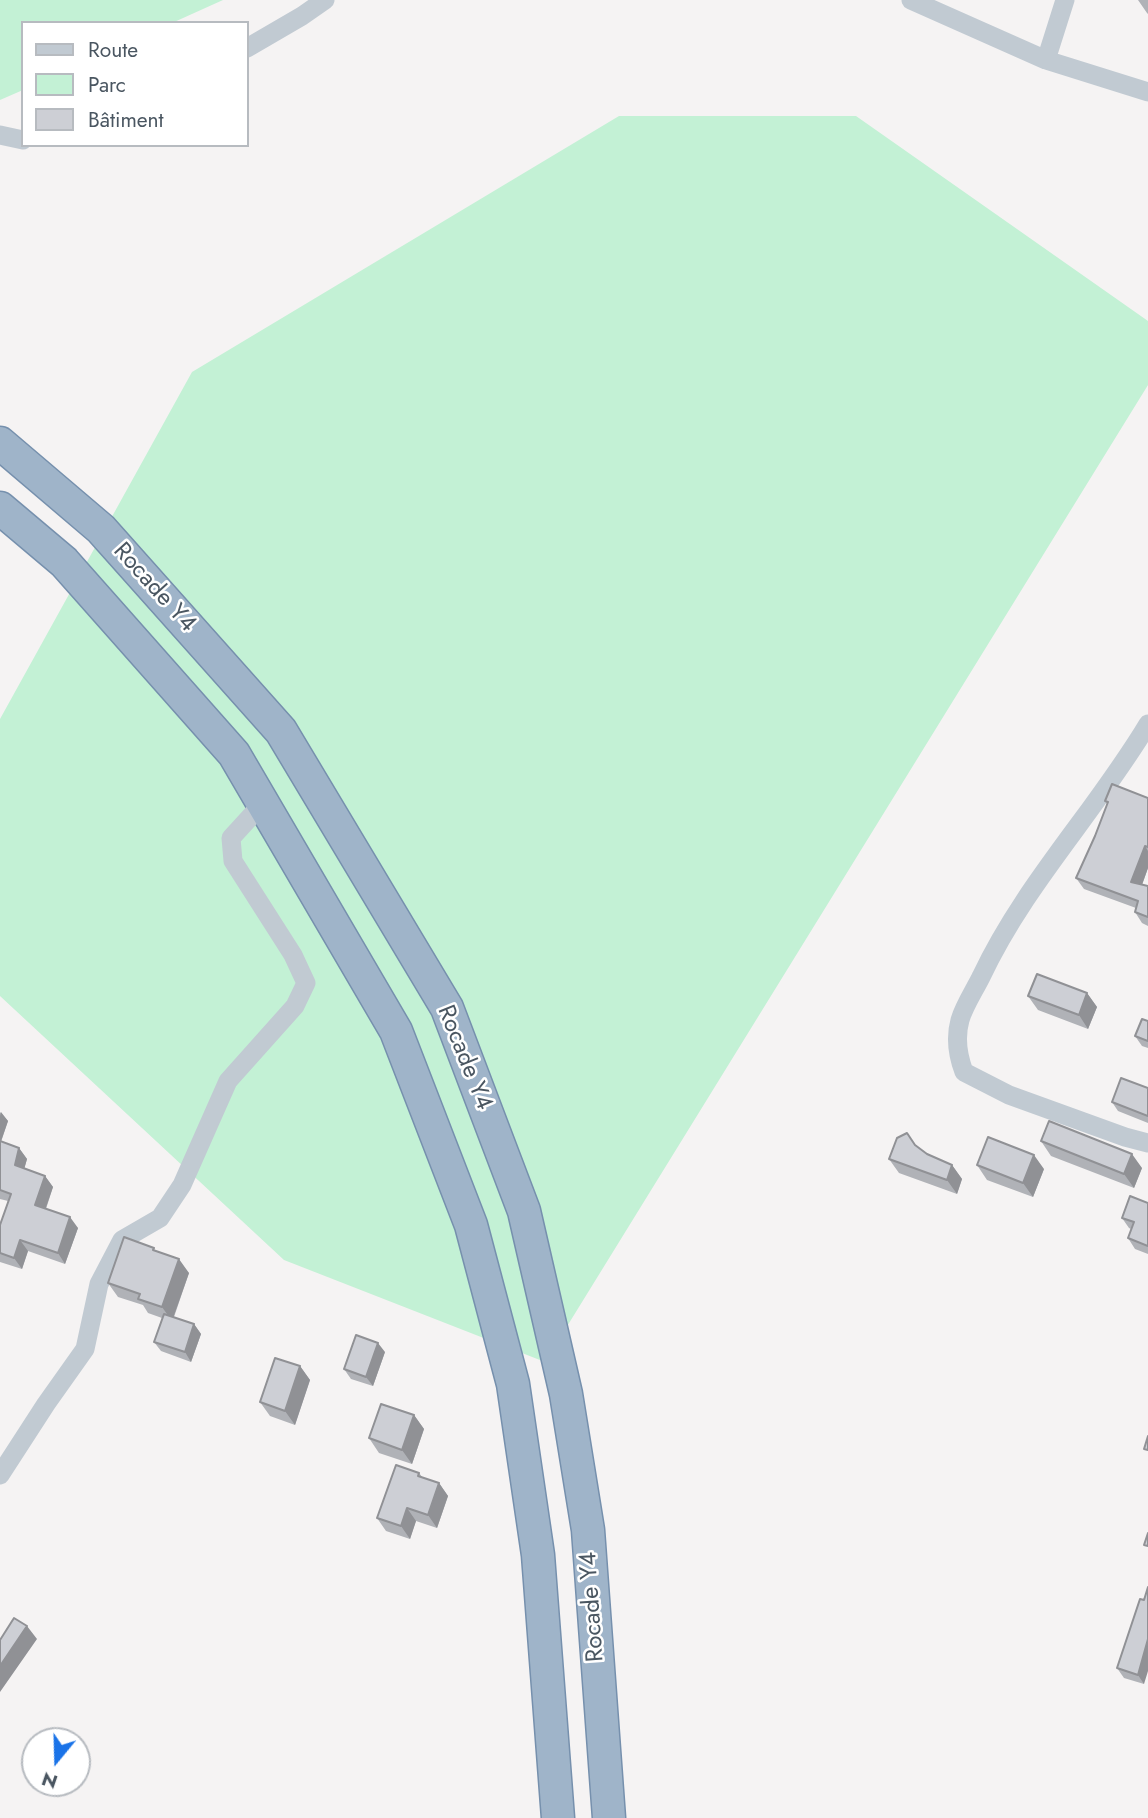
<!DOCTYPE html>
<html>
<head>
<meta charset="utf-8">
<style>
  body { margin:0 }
  #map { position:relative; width:1148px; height:1818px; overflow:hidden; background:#f5f3f3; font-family:Jost,sans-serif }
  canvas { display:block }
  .legend { position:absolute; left:21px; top:21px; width:228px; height:126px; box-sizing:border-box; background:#fff; border:2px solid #b7bbc0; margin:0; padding:9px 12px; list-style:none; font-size:21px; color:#4a5661 }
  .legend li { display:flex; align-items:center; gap:14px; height:35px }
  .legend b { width:35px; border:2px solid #b7bbc0 }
  .north { position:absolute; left:21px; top:1727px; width:70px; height:70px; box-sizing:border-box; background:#fff; border:2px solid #b7bbc0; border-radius:50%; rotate:199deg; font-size:19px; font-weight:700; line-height:28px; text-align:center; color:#4a5661 }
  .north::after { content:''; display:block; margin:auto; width:24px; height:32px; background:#1a73e8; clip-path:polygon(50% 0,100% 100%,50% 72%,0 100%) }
</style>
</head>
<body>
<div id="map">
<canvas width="1148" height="1818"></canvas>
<ul class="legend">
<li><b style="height:9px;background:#c1cad2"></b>Route</li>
<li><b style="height:19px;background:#c3f1d5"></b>Parc</li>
<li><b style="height:19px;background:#cdcfd5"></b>Bâtiment</li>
</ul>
<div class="north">N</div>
</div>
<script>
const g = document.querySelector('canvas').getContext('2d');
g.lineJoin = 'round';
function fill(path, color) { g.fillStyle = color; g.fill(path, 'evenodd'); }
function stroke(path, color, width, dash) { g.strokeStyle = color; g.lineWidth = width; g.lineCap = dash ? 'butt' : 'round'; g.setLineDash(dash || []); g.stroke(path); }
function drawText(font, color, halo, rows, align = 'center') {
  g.font = font + ' Jost,sans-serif'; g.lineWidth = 5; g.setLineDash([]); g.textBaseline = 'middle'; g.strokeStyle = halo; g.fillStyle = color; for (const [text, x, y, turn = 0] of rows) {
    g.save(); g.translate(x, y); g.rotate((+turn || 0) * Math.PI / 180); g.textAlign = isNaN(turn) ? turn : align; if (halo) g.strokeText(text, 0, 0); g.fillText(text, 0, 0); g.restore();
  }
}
fill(new Path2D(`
  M 0,0 L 223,0 L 172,23 L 23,23 L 23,90 L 0,100 Z
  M 619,116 L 856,116 L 1148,321 L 1148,385 L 545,1362 L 284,1260 L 0,996 L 0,719 L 192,372 Z`), '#c3f1d5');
const trunk = new Path2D(`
  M 0,443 L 101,529 L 281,731 L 447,1008 L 524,1211 L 566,1394 L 588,1530 L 609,1818
  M 0,508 L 64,562 L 234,754 L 396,1031 L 471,1225 L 513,1384 L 538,1555 L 558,1818`);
stroke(trunk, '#7690ad', 35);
stroke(new Path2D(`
  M 911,0 L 1046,60 L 1148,92
  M 247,48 L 302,16 L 325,0
  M 1046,60 L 1065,0
  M 0,135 L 23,140
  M 1148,724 C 1096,811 1024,885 981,977 C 974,991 964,1006 960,1020 C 955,1038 958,1056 964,1072 L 1009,1095 L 1125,1137 L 1148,1143
  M 0,1475 L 46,1404 L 85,1349 L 99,1284 L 122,1240 L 160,1218 L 182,1185 L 228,1081 L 295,1006 L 306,983 L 293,955 L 233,861 L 231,838 L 263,803`), '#c1cad2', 19);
stroke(trunk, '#9fb4c9', 32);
fill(new Path2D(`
  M 1138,0 L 1148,0 L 1148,14 L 1147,13 Z
  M 1148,798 L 1148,868 L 1142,885 L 1148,886 L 1148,926 L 1142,923 L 1135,912 L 1136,908 L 1084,889 L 1076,878 L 1095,836 L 1107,804 L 1105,801 Z
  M 1087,993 L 1097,1007 L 1088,1029 L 1038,1010 L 1028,996 Z
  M 1148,1021 L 1148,1048 L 1142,1046 L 1135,1036 Z
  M 1148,1088 L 1148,1123 L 1118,1111 L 1112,1102 Z
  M 0,1112 L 8,1121 L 1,1142 L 19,1148 L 27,1159 L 24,1169 L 45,1176 L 53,1187 L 46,1209 L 78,1228 L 65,1264 L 28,1251 L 22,1269 L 0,1262 L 0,1225 L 8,1201 L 0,1199 Z
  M 1041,1141 L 1142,1168 L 1134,1188 L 1051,1156 Z
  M 915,1145 L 927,1154 L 952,1165 L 962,1179 L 957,1194 L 899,1173 L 889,1159 Z
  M 977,1165 L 1044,1169 L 1033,1197 L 987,1180 Z
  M 1148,1203 L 1148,1254 L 1135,1249 L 1128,1238 L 1131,1229 L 1129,1228 L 1122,1218 Z
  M 157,1252 L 189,1273 L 174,1317 L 194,1324 L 201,1334 L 191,1362 L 161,1351 L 154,1342 L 162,1318 L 148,1313 L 143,1305 L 118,1297 L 108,1283 Z
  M 385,1352 L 373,1386 L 351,1379 L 344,1369 Z
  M 300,1366 L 310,1380 L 295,1425 L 270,1416 L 260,1402 Z
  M 414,1415 L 424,1429 L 412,1464 L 379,1453 L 369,1438 Z
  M 419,1473 L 423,1478 L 439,1483 L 448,1496 L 437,1528 L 416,1521 L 410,1539 L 386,1531 L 377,1518 Z
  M 1144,1600 L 1144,1684 L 1124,1678 L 1117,1668 Z`), '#b0b2b7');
fill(new Path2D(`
  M 1145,846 L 1148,851 L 1148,868 L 1139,893 L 1131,882 Z
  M 1087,993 L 1097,1007 L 1088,1029 L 1079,1015 Z
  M 1,1112 L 8,1121 L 0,1144 L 0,1116 Z
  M 19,1148 L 27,1159 L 22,1177 L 15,1165 Z
  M 1132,1154 L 1142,1168 L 1134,1188 L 1124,1174 Z
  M 1034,1155 L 1044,1169 L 1033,1197 L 1023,1183 Z
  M 952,1165 L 962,1179 L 957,1194 L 947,1180 Z
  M 45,1176 L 53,1187 L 43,1216 L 35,1205 Z
  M 70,1217 L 78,1228 L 65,1264 L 58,1253 Z
  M 20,1240 L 28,1251 L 22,1269 L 14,1258 Z
  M 179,1259 L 189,1273 L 172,1321 L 162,1307 Z
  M 194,1324 L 201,1334 L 191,1362 L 185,1352 Z
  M 378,1343 L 385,1352 L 373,1386 L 366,1377 Z
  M 300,1366 L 310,1380 L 295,1425 L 285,1411 Z
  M 414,1415 L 424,1429 L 412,1464 L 402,1450 Z
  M 439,1483 L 448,1496 L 437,1528 L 428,1515 Z
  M 407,1508 L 416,1521 L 410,1539 L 401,1526 Z
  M 27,1626 L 37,1639 L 0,1692 L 0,1666 Z
  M 1148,1639 L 1148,1671 L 1144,1684 L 1138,1675 Z`), '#909195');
const building = new Path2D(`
  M 1112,784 L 1148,798 L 1148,847 L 1145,846 L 1131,882 L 1148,886 L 1148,917 L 1135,912 L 1138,901 L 1076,878 L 1095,836 L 1108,802 L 1105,801 Z
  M 1037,974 L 1087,993 L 1079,1015 L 1028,996 Z
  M 1142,1019 L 1148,1021 L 1148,1041 L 1135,1036 Z
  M 1121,1078 L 1148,1088 L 1148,1116 L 1112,1102 Z
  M 1049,1121 L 1132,1154 L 1124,1174 L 1041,1141 Z
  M 907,1133 L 915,1145 L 927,1154 L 952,1165 L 947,1180 L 889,1159 L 897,1138 Z
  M 988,1137 L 1034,1155 L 1023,1183 L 977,1165 Z
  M 0,1141 L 19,1148 L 15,1165 L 45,1176 L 35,1205 L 70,1217 L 58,1253 L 20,1240 L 14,1258 L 0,1253 L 0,1225 L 11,1194 L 0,1190 Z
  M 1130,1196 L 1148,1203 L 1148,1246 L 1128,1238 L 1134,1222 L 1122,1218 Z
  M 124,1237 L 154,1248 L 153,1250 L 179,1259 L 162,1307 L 138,1299 L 140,1294 L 108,1283 Z
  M 164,1314 L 194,1324 L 185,1352 L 154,1342 Z
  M 356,1335 L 378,1343 L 366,1377 L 344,1369 Z
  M 275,1358 L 300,1366 L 285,1411 L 260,1402 Z
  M 381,1404 L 414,1415 L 402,1450 L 369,1438 Z
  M 1148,1436 L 1148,1450 L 1144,1449 Z
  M 396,1465 L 419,1473 L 418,1476 L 439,1483 L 428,1515 L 407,1508 L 401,1526 L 377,1518 Z
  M 1148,1533 L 1148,1546 L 1144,1545 Z
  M 1148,1587 L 1148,1639 L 1138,1675 L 1117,1668 L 1140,1599 L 1144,1600 Z
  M 14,1618 L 27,1626 L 0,1666 L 0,1640 Z`);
fill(building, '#cdcfd5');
stroke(building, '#909195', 2);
drawText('24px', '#4a5661', '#fff', [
  ["Rocade Y4",154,588,48],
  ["Rocade Y4",464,1058,68],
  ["Rocade Y4",593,1607,-94]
]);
</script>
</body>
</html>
